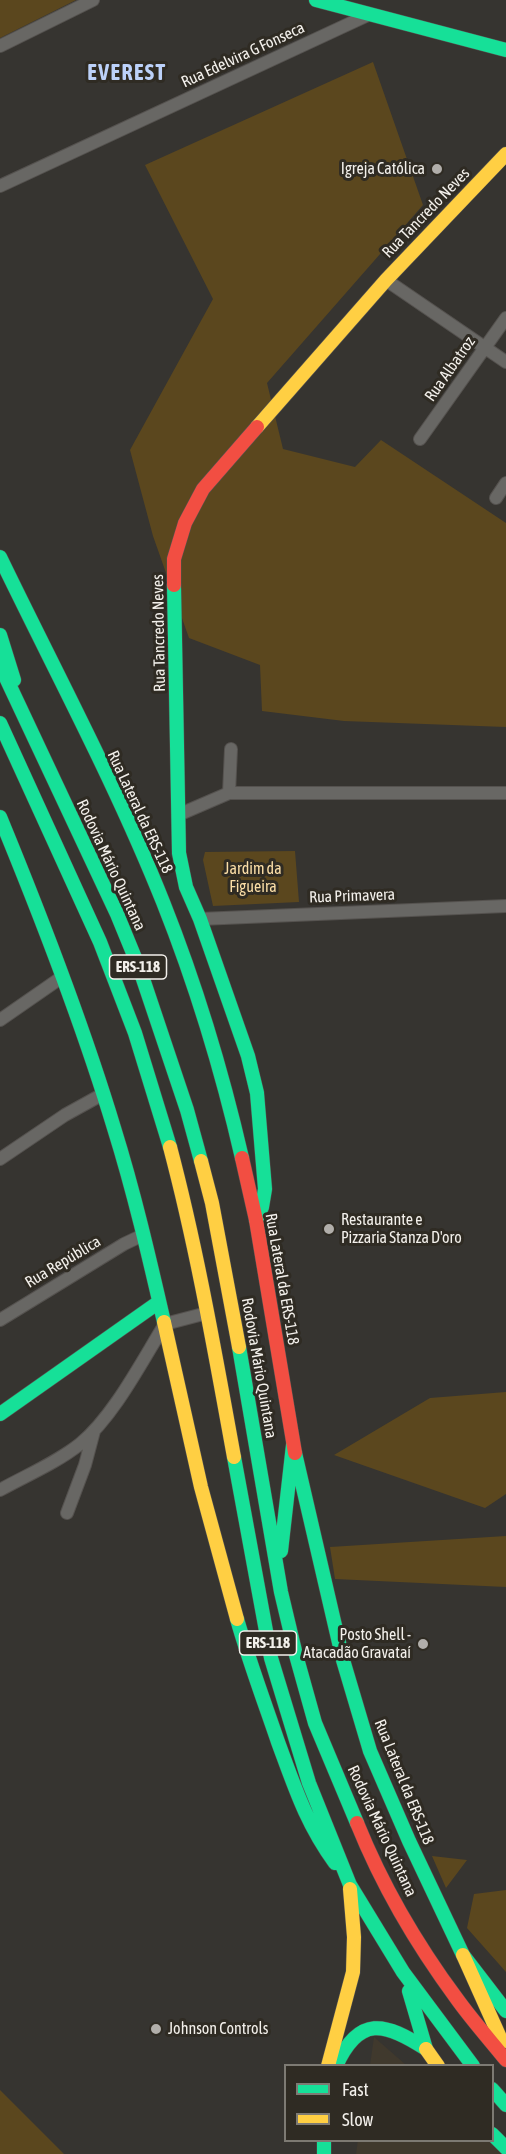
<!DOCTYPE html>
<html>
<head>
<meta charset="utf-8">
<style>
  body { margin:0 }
  #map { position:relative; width:506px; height:2154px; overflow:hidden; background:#363430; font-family:"Asap Condensed",sans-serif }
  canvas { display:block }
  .legend { position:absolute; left:284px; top:2064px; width:210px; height:78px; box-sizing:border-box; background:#2f2b23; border:2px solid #7d7a73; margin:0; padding:8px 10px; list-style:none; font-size:18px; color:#f3f0eb }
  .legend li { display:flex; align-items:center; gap:12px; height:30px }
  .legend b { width:30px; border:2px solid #7d7a73 }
</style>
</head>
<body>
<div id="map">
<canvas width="506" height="2154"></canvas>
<ul class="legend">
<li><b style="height:8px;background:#16e098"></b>Fast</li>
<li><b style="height:8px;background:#ffcf43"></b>Slow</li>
</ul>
</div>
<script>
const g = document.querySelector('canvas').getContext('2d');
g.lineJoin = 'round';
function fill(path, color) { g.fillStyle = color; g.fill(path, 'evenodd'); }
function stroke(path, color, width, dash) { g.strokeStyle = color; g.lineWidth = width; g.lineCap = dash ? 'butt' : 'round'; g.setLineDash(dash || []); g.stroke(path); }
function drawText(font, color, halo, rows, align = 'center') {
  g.font = font + ' "Asap Condensed",sans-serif'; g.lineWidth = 6; g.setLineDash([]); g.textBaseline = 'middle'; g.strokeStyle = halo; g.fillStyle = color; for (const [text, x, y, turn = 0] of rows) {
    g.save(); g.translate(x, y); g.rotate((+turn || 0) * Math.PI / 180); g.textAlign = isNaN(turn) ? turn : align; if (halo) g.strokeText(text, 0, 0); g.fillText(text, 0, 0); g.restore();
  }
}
fill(new Path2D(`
  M 374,2037 L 406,2065 L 370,2065 Z
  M 358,2140 L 490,2141 L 505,2154 L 356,2154 Z`), '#40392d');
fill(new Path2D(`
  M 0,0 L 76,0 L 0,38 Z
  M 373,62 L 423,205 L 267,383 L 283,449 L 355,467 L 381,440 L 506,523 L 506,727 L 344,721 L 262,711 L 260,665 L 189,638 L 153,536 L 130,450 L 213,299 L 145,165 Z
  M 295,851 L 299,902 L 213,906 L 203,860 L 205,852 Z
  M 506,1392 L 506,1494 L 485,1508 L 334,1455 L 430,1398 Z
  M 506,1536 L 506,1587 L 335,1579 L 330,1547 Z
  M 432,1856 L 467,1860 L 446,1888 Z
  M 506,1890 L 506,1972 L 467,1928 L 474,1894 Z
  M 0,2090 L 64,2154 L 0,2154 Z`), '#5b471e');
const street = new Path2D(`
  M 0,46 L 93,0
  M 0,186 L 368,15
  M 386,280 L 506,362
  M 420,439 L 506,318
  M 496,498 L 506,483
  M 229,793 L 506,793
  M 178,815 L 229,793 L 231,749
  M 200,919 L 506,906
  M 0,1020 L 62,977
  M 0,1159 L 65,1115 L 103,1094
  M 0,1320 L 124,1244 L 143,1235
  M 0,1490 C 27,1475 56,1463 80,1444 C 114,1416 142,1361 165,1324 L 207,1313
  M 67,1513 L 85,1465 L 94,1431`);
const fast = new Path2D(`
  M 316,0 L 506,50
  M 0,557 C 55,671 116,784 163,902 C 196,985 222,1071 242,1158
  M 174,585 L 179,853 L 186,887 L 200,919 L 248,1056 L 257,1093 L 265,1189 L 262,1207 L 256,1220
  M 0,635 L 14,680
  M 0,665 L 117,914 L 140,970 L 187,1110 L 201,1161
  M 0,723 L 100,942 L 135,1033 L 170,1147
  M 0,817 C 42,919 82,1022 114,1128 C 134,1192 149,1257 164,1322
  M 239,1347 L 281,1592 L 296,1655 L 315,1723 L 357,1823
  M 0,1414 L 159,1302
  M 295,1453 L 343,1660 L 370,1751 L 409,1841 L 463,1955 L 506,2011
  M 234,1457 L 271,1658 L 309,1783 L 350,1885 L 403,1972 L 473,2066
  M 281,1551 L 293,1445
  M 237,1619 C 249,1661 264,1701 278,1742 C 295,1788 306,1823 335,1863
  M 409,1991 L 426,2049
  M 336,2066 C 359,2015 385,2022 426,2049
  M 492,2089 L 506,2105
  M 492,2134 L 506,2148
  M 324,2140 L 324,2154`);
const slow = new Path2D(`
  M 257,427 L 386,280 L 506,154
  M 170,1147 C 197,1249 215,1353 234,1457
  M 201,1161 L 212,1203 L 239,1347
  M 164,1322 L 201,1487 L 237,1619
  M 463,1955 L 502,2042
  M 426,2049 L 438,2066
  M 328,2066 L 353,1972 L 354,1937 L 350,1889`);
const jam = new Path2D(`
  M 174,585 L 174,559 L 185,523 L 203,489 L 257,427
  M 242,1158 L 256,1220 L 295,1453
  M 357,1823 C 382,1885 417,1945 457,1999 C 472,2020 490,2040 506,2060`);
stroke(street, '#55524f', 14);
stroke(fast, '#55524f', 15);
stroke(slow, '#55524f', 15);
stroke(jam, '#55524f', 15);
stroke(street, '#686764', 12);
stroke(fast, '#16e098', 14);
stroke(slow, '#ffcf43', 14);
stroke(jam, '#f24e42', 14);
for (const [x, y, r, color] of [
  [437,169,6,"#b1aeaa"],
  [329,1229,6,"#b1aeaa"],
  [423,1644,6,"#b1aeaa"],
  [156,2029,6,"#b1aeaa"]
]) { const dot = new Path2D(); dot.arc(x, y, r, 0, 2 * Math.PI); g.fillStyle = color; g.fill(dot); stroke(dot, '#2f2b23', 2); }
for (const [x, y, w] of [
  [138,967,57],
  [268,1643,57]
]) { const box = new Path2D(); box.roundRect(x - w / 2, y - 12, w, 24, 4.5); g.fillStyle = '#2f2b23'; g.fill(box); stroke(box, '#f3f0eb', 1.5); }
drawText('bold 15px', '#f3f0eb', null, [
  ["ERS-118",138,967],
  ["ERS-118",268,1643]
]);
drawText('16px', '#f3f0eb', '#2f2b23', [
  ["Rua Edelvira G Fonseca",243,55,-25],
  ["Rua Tancredo Neves",426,213,-46],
  ["Rua Albatroz",450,369,-55],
  ["Rua Tancredo Neves",159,633,-91],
  ["Rua Lateral da ERS-118",140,812,65],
  ["Rodovia Mário Quintana",111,865,65],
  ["Rua Primavera",352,896,-2],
  ["Rua República",63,1262,-31],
  ["Rua Lateral da ERS-118",282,1279,80],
  ["Rodovia Mário Quintana",259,1368,80],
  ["Rua Lateral da ERS-118",404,1782,68],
  ["Rodovia Mário Quintana",382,1831,65]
]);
drawText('16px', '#f3f0eb', '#2f2b23', [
  ["Igreja Católica",425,169],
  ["Restaurante e",341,1220,"left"],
  ["Pizzaria Stanza D'oro",341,1238,"left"],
  ["Posto Shell -",411,1635],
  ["Atacadão Gravataí",411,1653],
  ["Johnson Controls",168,2029,"left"]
], 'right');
drawText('16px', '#fbdea7', '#2f2b23', [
  ["Jardim da",253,869],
  ["Figueira",253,887]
]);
g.letterSpacing = '1.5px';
drawText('bold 22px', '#bcd1f9', '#2f2b23', [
  ["EVEREST",127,73]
]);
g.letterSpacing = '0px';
</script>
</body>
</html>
